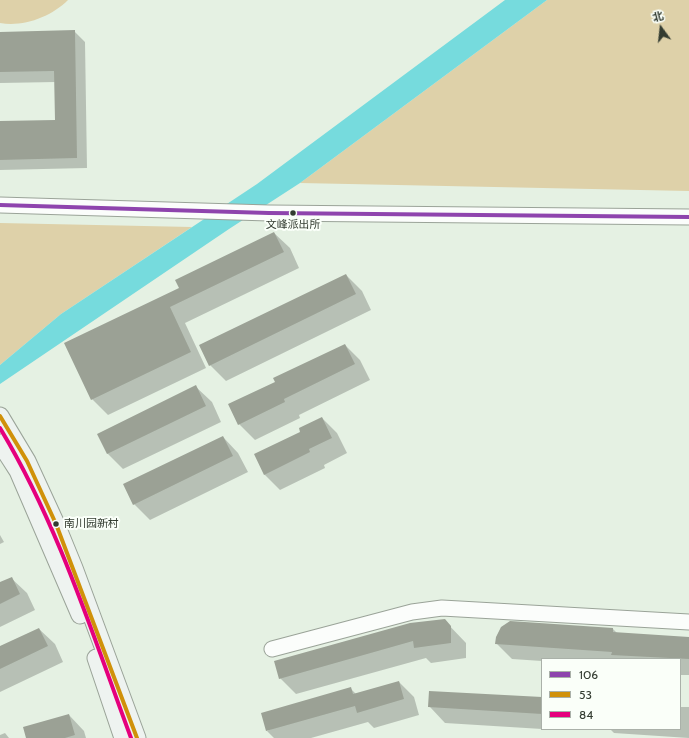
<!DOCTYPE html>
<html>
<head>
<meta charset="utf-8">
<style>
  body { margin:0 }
  #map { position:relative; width:689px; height:738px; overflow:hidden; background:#e5f1e3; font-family:Cabin,"Noto Sans SC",sans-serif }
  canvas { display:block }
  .legend { position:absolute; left:541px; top:658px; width:140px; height:72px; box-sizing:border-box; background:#fafff9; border:1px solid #aab1a9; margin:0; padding:5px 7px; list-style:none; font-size:12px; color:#333c31 }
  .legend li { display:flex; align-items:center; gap:8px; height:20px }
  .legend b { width:20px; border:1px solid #aab1a9 }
  .north { position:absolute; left:641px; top:8px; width:40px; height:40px; -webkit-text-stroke:3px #fafff9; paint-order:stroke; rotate:345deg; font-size:11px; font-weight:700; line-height:16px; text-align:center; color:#333c31 }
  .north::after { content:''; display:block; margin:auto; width:14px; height:18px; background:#333c31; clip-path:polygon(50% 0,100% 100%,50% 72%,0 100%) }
</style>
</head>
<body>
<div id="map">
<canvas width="689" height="738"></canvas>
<ul class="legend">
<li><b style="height:5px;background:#8e44ad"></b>106</li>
<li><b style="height:5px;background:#d0910a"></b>53</li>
<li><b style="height:5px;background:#e5007d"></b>84</li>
</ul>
<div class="north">北</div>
</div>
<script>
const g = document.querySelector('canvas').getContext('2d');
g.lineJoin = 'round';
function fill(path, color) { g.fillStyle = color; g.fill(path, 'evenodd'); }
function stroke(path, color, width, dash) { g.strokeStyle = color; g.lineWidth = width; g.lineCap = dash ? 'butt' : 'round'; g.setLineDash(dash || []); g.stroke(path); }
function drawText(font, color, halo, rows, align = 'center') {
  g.font = font + ' Cabin,"Noto Sans SC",sans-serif'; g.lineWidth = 4; g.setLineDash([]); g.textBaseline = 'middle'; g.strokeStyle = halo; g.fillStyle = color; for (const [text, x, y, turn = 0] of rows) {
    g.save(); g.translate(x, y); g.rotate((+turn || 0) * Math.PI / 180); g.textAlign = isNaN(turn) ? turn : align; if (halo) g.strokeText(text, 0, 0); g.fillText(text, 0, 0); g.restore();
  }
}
fill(new Path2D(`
  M 0,0 L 68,0 C 51,17 24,27 0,23 Z
  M 547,0 L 689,0 L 689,191 L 300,183 Z
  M 0,223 L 192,227 L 61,314 L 0,365 Z`), '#ded1a9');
fill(new Path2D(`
  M 505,0 L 547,0 L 300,183 L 229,229 L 0,384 L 0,365 L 61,314 L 257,184 Z`), '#76dbdd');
fill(new Path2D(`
  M 74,31 L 85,42 L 87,168 L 0,170 L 0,122 L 56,121 L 56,82 L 0,83 L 0,33 Z
  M 274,233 L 290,248 L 299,268 L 185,323 L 206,368 L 108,415 L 92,399 L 180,289 Z
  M 346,275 L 362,291 L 371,310 L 226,381 L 210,365 Z
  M 345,345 L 360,360 L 370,380 L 299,415 L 300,418 L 255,440 L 239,424 L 277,382 Z
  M 196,387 L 212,402 L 221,422 L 123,469 L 107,453 Z
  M 322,418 L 337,433 L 347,453 L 324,465 L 325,468 L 280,490 L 264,474 L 302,432 Z
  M 223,437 L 238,453 L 248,472 L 150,520 L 134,504 Z
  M 0,535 L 4,542 L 0,544 Z
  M 11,578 L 27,593 L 35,610 L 0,627 L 0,583 Z
  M 444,620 L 466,643 L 466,658 L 431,663 L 426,658 L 296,694 L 280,678 Z
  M 39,629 L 55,644 L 63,662 L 0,692 L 0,648 Z
  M 613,629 L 617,633 L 689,638 L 689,675 L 680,675 L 680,659 L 542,659 L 542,661 L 512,659 L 496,643 Z
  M 399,682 L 414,697 L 419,715 L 374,728 L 368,722 L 311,738 L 274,738 L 267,731 L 351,689 L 356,694 Z
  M 542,698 L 542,729 L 445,723 L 430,707 Z
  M 680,707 L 689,707 L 689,738 L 614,733 L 610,729 L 680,729 Z
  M 69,715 L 84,731 L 86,738 L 27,738 Z
  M 5,733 L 9,738 L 0,738 L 0,735 Z`), '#0003');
fill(new Path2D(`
  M 75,30 L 77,158 L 0,160 L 0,121 L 55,120 L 54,71 L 0,72 L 0,32 Z
  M 274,232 L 284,252 L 170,307 L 191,352 L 91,400 L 64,343 L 179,288 L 175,280 Z
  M 346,274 L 356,294 L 209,366 L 199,345 Z
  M 345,344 L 355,364 L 284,399 L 285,402 L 238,425 L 228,404 L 275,382 L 273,378 Z
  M 196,385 L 206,406 L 107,454 L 97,434 Z
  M 322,417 L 332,438 L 309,449 L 310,452 L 264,475 L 254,454 L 300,432 L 299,428 Z
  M 223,436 L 233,456 L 133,505 L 123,484 Z
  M 12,577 L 20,594 L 0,604 L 0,582 Z
  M 445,619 L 451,626 L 451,643 L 414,648 L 413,641 L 279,679 L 274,661 L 410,623 Z
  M 510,621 L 613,628 L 613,632 L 689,637 L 689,659 L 611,655 L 612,652 L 495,644 L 496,637 L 501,627 Z
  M 39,628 L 48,646 L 0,669 L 0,646 Z
  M 399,681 L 404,699 L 357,713 L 355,706 L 266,731 L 261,713 L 351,687 L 353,694 Z
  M 429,691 L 542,697 L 542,714 L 428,707 Z
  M 69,714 L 75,735 L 65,738 L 26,738 L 23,727 Z`), '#9ba195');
const tertiary = new Path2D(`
  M 0,205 L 269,213 L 689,217
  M 272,649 L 412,612 L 442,608 L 689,622`);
const secondary = new Path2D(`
  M 0,416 L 27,461 L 56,524 L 74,568 L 137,738
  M 0,443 L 18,471 L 80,615
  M 96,658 L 123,738`);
stroke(tertiary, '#9aa398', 17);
stroke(secondary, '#9aa398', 19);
stroke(tertiary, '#fbfdfb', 15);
stroke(secondary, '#eef3f0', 17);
stroke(new Path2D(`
  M 0,205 L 269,213 L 689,217`), '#8e44ad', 4);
stroke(new Path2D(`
  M 0,416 L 27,461 L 56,524 L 137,738`), '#d0910a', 4);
stroke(new Path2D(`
  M 0,428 C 58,524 92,633 131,738`), '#e5007d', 4);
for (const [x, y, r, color] of [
  [293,213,3.5,"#333c31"],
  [56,524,3.5,"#333c31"]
]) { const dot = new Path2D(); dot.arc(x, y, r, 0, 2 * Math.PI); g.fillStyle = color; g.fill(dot); stroke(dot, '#fafff9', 1.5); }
drawText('11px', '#333c31', '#fafff9', [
  ["文峰派出所",293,225],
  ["南川园新村",64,524,"left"]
]);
</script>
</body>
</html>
